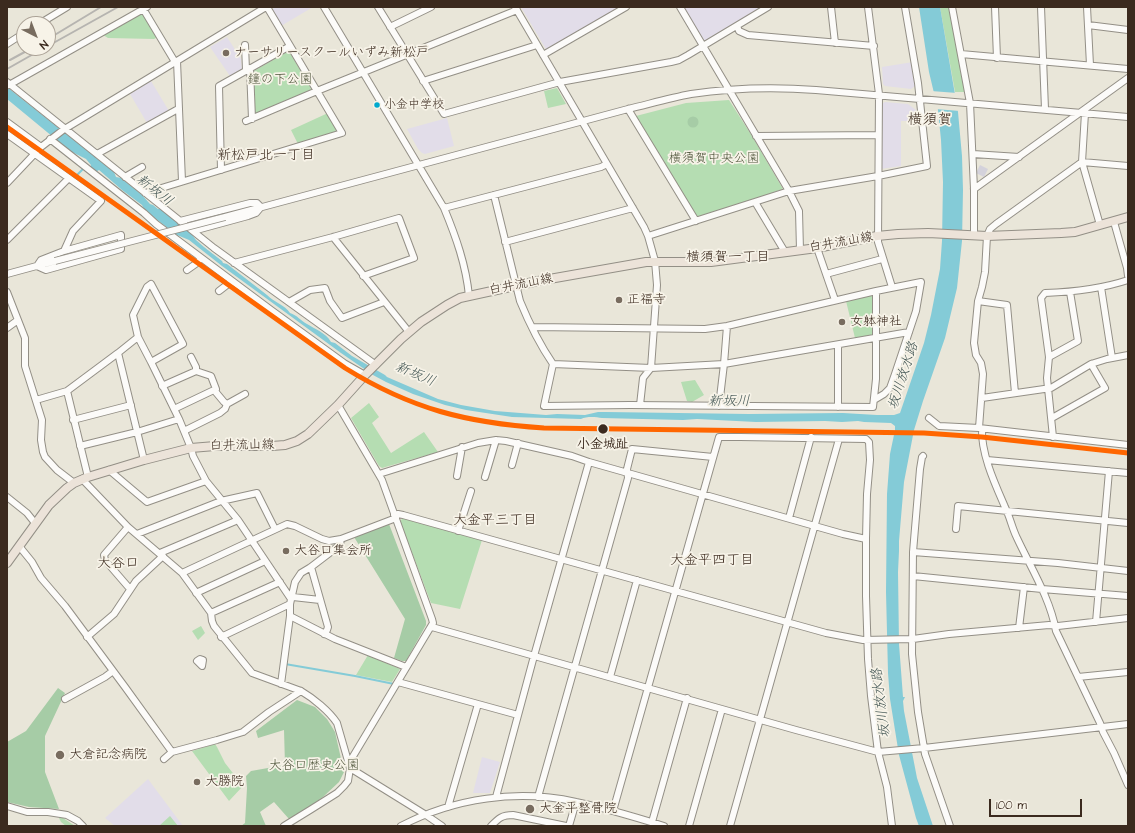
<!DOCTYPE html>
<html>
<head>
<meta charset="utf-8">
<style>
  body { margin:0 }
  #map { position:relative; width:1135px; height:833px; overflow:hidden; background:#e9e6d9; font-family:"Architects Daughter",sans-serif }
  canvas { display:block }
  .frame { position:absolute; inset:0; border:8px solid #3b2a1e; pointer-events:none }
  .north { position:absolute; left:16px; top:16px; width:40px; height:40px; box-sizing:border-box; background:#f7f3e8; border:1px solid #aca397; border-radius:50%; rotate:138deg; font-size:11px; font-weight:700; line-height:16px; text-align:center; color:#3b2a1e }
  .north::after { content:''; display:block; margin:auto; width:14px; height:18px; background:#786c5f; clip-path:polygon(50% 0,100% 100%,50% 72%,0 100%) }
  .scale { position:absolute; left:989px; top:799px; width:93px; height:18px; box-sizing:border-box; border:2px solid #3b2a1e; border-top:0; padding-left:5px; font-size:12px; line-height:14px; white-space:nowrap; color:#3b2a1e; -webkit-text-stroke:3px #f7f3e8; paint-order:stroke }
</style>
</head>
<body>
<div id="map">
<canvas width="1135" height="833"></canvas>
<div class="frame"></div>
<div class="north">N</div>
<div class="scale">100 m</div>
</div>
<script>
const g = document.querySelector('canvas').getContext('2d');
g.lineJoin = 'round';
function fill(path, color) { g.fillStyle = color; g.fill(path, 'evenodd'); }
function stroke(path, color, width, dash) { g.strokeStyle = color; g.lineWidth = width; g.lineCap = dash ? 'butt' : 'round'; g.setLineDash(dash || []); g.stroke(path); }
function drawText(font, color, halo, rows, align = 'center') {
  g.font = font + ' "Architects Daughter","Klee One",sans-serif'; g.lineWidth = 3.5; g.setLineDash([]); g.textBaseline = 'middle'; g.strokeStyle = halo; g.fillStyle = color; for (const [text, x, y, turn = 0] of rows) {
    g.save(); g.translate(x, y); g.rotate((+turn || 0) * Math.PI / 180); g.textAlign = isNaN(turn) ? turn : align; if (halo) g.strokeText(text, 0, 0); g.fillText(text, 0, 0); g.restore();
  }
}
fill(new Path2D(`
  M 276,7 L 313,7 L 281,26 L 271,10 Z
  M 521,7 L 621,7 L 547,51 Z
  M 683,7 L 763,7 L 706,40 L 704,40 Z
  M 227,37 L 241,59 L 242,70 L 230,76 L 210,47 Z
  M 913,62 L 916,81 L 915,86 L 911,89 L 885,86 L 883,84 L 882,67 Z
  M 151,81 L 169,111 L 147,123 L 130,94 Z
  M 885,102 L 908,104 L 916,110 L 918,114 L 918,121 L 901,121 L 901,166 L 881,169 L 882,104 Z
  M 447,118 L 454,146 L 425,154 L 422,153 L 418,149 L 407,129 Z
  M 482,757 L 500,762 L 490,793 L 473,793 Z
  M 148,779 L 183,826 L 115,826 L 105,818 Z`), '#e2dde9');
fill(new Path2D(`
  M 980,165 L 988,169 L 984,177 L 976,173 Z`), '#d4d2db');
fill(new Path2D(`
  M 940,7 L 951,7 L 965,92 L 955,92 Z
  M 140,13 L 145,16 L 158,37 L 154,39 L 108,38 L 103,35 Z
  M 287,52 L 290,53 L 311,88 L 310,91 L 254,116 L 252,72 Z
  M 557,88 L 566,104 L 548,108 L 544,91 Z
  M 729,100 L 752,136 L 783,189 L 697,219 L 636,116 L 686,103 Z
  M 328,113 L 337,129 L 334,133 L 298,144 L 291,130 Z
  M 872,295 L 873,298 L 873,334 L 872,336 L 855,338 L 846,301 Z
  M 695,380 L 704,395 L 692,402 L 687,401 L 681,382 Z
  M 369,403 L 379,417 L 372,423 L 391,453 L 424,432 L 438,452 L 382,468 L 379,466 L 351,418 Z
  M 403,518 L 482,540 L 460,609 L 431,603 L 400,521 Z
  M 201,626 L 205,633 L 198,640 L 192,631 Z
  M 368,655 L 400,669 L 392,682 L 356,675 Z
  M 215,744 L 217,747 L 225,763 L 243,786 L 229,801 L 192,751 Z
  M 170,816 L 178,826 L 159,826 Z
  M 59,818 L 63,818 L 75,826 L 66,826 L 61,822 Z`), '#b5ddb2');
fill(new Path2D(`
  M687.5 122a5.5 5.5 0 1 1 11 0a5.5 5.5 0 1 1-11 0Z
  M 389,524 L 426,621 L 426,625 L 406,661 L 402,661 L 394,658 L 405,619 L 354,537 Z
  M 58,688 L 65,693 L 45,736 L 45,772 L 59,809 L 29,807 L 7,802 L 7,742 L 26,731 Z
  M 297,700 L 315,707 L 327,719 L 335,732 L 344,772 L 339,782 L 323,797 L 308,808 L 289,819 L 274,802 L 260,812 L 266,826 L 241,826 L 245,823 L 247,788 L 246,776 L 251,771 L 285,765 L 284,730 L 258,738 L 256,731 Z`), '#a6cca6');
fill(new Path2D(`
  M 919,7 L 940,7 L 958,112 L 962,156 L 963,190 L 962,241 L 957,288 L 945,338 L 923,401 L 914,430 L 904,482 L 899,541 L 899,551 L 898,572 L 899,644 L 903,697 L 905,697 L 903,701 L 904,711 L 917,778 L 933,826 L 919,826 L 916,818 L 899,755 L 890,699 L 888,673 L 886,592 L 887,494 L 890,454 L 895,430 L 895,426 L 891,423 L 864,422 L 858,421 L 842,422 L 825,421 L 756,422 L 697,419 L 683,420 L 602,418 C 596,417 587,416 581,419 L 512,417 L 466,410 L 445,405 L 413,394 L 386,382 L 373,375 L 341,353 L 222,266 L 189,240 L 177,235 L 156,219 L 144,209 L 142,205 L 122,190 L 99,170 L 91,175 L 90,172 L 91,165 L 86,159 L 70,151 L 7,99 L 7,87 L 114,172 L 116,177 L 121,178 L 142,195 L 150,204 L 153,205 L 158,209 L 162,209 L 190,232 L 196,240 L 204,247 L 222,261 L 223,263 L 227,264 L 267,295 C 274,302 285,305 290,313 C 297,315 301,321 307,324 C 315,329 326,333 331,342 L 335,343 L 352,356 L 385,375 L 387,377 L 438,399 L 461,405 L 495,411 L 546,415 L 557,414 L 585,415 L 598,412 L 606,412 L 749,414 L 843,413 L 877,415 L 894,415 L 900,413 L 924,343 L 931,315 L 940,269 L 942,241 L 943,182 L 941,140 L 938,110 L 929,72 Z`), '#84cbd7');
fill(new Path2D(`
  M 931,91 L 957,93 L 960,111 L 935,109 Z`), '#e9e6d9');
stroke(new Path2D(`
  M 73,179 L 84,168
  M 285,664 L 355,676 L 394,684`), '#84cbd7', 2);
const minor = new Path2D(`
  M 142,7 L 175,62
  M 324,7 L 444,208 C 456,237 466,265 469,296
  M 378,7 L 444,114 L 560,82 L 671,62 L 679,60 L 688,55 L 768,7
  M 515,7 L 644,227 L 648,236 L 655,261 L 657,285 L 651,368 L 643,378 L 640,405
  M 680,7 L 789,191 L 799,211 L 800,250
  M 831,7 L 835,43
  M 868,7 L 879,94 L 878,242 L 892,287
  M 952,7 L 970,103 L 974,189 L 974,236
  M 995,7 L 997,58
  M 1041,7 L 1045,109
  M 1087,7 L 1090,65
  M 39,24 L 67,7
  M 1088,25 L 1128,30
  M 737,26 L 739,31 L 748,35 L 874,46
  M 390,27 L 431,7
  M 7,44 L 24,33
  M 245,45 L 246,70
  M 961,54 L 1128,69
  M 543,55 L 626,7
  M 177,61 L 182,181
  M 250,68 L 252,119
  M 423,81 L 537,45
  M 7,82 L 214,248 L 376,365
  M 9,85 L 147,7
  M 628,109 L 696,221
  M 246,121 L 317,91 L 517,10
  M 7,122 L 41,147
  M 7,134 L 101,201 L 73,231 L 64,251
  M 756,136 L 878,135
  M 50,139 L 144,213 L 156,224 L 271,310 L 344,363 L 365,375
  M 97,154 L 178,109
  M 973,154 L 1019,157
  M 221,170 L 219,86 L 290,46
  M 125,177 L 142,167
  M 7,183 L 41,147 L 63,130 L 266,7
  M 974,189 L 1128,78
  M 145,193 L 342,133 L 267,7
  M 494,195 L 520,301 C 529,323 540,345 553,364 L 544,406 L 630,405 L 873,407 L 876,379 L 876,291
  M 755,202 L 785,252
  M 444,208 L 601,167 L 607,164
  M 225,217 L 628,109 C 649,104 670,98 691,94 C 732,88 774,87 816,90 L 1128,117
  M 180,221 L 250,203 L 257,203 L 261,207 L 256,213 L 248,216 L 193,231
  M 1114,222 L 1127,268 L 1128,276
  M 1100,225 L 1082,162 L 1128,166
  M 121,235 L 121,249 L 46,270 L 37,266 L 41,260 L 64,251 Z
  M 648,236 L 789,191 L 878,176 L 927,166 L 918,83 L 905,7
  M 333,237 L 409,332
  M 7,240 L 69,178
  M 505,242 L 633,208
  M 817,248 L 835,300
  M 234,263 L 333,237 L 399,218 L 414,258 L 363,276
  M 187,270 L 197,263 L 201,258
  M 7,274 L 55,261
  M 826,274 L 882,259
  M 1101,287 L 1112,358
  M 219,291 L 232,281
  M 7,292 L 25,338 L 25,366 L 42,420 L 41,440 L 43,452 L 45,457 L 57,470 L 74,483
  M 978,301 L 1007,305 L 1015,393
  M 289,302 L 310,290 L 325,288 L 330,301 L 342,318 L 384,302
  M 532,327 L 705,329 L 727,326 L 876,291 L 921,282 L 916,311 L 895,374 L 890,388 L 884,394 L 874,400
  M 7,328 L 18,320
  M 138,337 L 133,315 L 147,287 L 151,284 L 183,344 L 151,362 L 179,419 L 191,448 L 193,456 L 206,481 L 238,520 L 291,599
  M 838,345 L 838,407
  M 191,357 L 196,367 L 196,371
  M 1049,357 L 1078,341 L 1070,292
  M 553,364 L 651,368 L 724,364 L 909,332
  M 162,386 L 196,371 L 211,376 L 216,389 L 174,409
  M 982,398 L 1051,388 L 1091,364 L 1107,359 L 1128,355
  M 36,400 L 67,391
  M 227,404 L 245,394
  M 338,405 L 382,480 L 432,619 L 433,623 L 349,763
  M 719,406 L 724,364 L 727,326
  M 929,418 L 939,426 L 979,428 L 1128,445
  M 1052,418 L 1105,388 L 1091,364
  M 73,420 L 131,405
  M 979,428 L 983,374 L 981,363 L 976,355 L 974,343 L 978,301 L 982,287 L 985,272 L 987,236 L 990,229 L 996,224 L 1082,162 L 1085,113
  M 982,429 C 981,454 995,484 1005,507 C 1010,517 1012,528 1017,538 C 1031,568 1050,598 1056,631 L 1100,723 L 1103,732 L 1114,753 L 1128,785
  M 184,431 L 220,413 L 225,409 L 227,404 L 224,402 L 214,390
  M 1053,437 L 1048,388 L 1047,378 L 1049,357 L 1041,298 L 1045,293 C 1074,292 1101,289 1128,280
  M 80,446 L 137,432 L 179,419
  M 923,456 L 922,457 L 920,469 L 913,552 L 912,654 L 918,712 L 925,754 L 950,826
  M 144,460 L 118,353 L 138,337 L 151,362
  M 987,460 L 1128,473
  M 512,465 L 518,443
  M 109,470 L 147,502 L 206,481
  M 379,474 L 478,443 L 496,440 L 506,441 L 572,456 L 589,462 L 843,534 L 866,539
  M 457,476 L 462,447
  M 88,477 L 67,391 L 118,353
  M 485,477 L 496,440
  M 82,479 L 128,527 L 182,573 L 211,613 L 212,621 L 214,626 L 252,673 L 301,691 C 313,698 329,711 337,723 L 350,768 L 348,781 L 344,786 L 337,793 L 310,810 L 284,826
  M 7,497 L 27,513 L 35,523
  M 394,515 L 398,514 L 403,515 L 826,633 L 863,640 L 913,639 L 949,634 L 1049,625 L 1058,626 L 1128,618
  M 789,518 L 811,437
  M 128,527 L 104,555 L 105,560 L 130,589
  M 956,529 L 958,506 L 1128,523
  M 458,531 L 471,491
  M 137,534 L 221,501 L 257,493 L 275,529
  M 19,546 L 32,562 L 41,578 L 65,606 L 125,687 L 172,752
  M 913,552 L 1058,563 L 1128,571
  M 160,553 L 238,520
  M 311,567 L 328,627 L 327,630 L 324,634
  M 182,573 L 287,524 L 295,526 L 322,539 L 329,541 L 341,539 L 396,518
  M 913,576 L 1042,589 L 1128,596
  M 196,593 L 265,561
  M 293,597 L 320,600
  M 211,613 L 280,582
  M 290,616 L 335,639 L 406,667
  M 1096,622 L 1109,471
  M 432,627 L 796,730 L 878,752 L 924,748 L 1128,724
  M 1019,628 L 1024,587
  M 87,637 L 114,614 L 136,581 L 163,556
  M 221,637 L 290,604
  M 200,659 L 203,660 L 202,666 L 197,661 Z
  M 610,677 L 637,580
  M 1078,677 L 1128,672
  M 398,682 L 518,715
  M 281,684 L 290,616 L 290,604 L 295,582 L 301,573 L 311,567 L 340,545 L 341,539
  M 65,699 L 105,677 L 113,671
  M 164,759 L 172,752 L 217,740 L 243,732 L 269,712 L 301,691
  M 350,768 L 426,815 L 442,826
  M 496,797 L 534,656 L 589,462
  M 538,797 L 628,478 L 627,469 L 632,449 L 713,457
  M 7,806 L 27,812 L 48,812 L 67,815 L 78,821 L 83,826
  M 448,807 L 478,704
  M 613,811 L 719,437 L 740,437 L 866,439 L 869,442 L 870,460 L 867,494 L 866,539 L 866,596 L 868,659 L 871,696 L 878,752 L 887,787 L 892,826
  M 652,822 L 687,698
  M 401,826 C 454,798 518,789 576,802 C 606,808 635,817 664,826
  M 491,826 C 499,818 502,815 513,815 L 566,826
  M 569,826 L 576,802
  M 689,826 L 722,709
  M 730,826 L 839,439`);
const major = new Path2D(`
  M 7,563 L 49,505 L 67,488 L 74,483 L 88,477 L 144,460 L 191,448 L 215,446 L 272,446 L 285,445 L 297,441 L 308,434 L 338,405 L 365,375 L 401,339 L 421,322 L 447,305 L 460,298 L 469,296 L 538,281 L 646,262 L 711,262 L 817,248 L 877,236 L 898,234 L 928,233 L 987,236 L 1061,233 L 1075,232 L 1128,217`);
stroke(minor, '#938f86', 8);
stroke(major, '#938f86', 10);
stroke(minor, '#fcfbf9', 6);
stroke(major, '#ece3d9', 8);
stroke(new Path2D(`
  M 48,39 L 101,7
  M 48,46 L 118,7
  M 10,60 L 32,48
  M 7,69 L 44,48`), '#b6b4b0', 2);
const minorBridge = new Path2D(`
  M 55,261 L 225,217`);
stroke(minorBridge, '#938f86', 8, []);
stroke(minorBridge, '#fcfbf9', 6);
stroke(new Path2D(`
  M 7,127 L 345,368 C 411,409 467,423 544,428 L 924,433 L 982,437 L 1128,453`), '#f60', 5);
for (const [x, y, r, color] of [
  [226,53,4,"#786c5f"],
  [377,105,3.5,"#00a9ce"],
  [619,300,4,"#786c5f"],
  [842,322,4,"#786c5f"],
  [603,429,5.5,"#3b2a1e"],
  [286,551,4,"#786c5f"],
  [60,755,5,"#786c5f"],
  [197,782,4,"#786c5f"],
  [530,809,5,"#786c5f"]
]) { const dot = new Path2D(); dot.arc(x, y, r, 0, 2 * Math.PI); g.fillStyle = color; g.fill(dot); stroke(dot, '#f7f3e8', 1.5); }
drawText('12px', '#3b2a1e', '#f7f3e8', [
  ["小金中学校",384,105]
], 'left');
drawText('13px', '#3b2a1e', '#f7f3e8', [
  ["ナーサリースクールいずみ新松戸",234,53],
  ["正福寺",627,300],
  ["女躰神社",850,322],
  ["大谷口集会所",294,551],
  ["大倉記念病院",69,755],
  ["大勝院",205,782],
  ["大金平整骨院",539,809]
], 'left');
drawText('13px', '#4f553b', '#f7f3e8', [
  ["鐘の下公園",280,80],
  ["横須賀中央公園",714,159],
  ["大谷口歴史公園",314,766]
]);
drawText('13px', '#3b2a1e', '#f7f3e8', [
  ["白井流山線",841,243,-10],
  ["白井流山線",521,285,-11],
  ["白井流山線",242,446,-1]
]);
drawText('bold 13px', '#3b2a1e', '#f7f3e8', [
  ["小金城趾",603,445]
]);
drawText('14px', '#3b2a1e', '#f7f3e8', [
  ["新松戸北一丁目",266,156],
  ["横須賀一丁目",728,258],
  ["大金平三丁目",495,521],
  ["大金平四丁目",712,561],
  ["大谷口",118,564]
]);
drawText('italic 14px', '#445755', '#f7f3e8', [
  ["新坂川",154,191,38],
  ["新坂川",415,375,23],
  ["坂川放水路",904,376,-72],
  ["新坂川",729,402],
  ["坂川放水路",882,703,-97]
]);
drawText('15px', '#3b2a1e', '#f7f3e8', [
  ["横須賀",930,121]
]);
</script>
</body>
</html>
